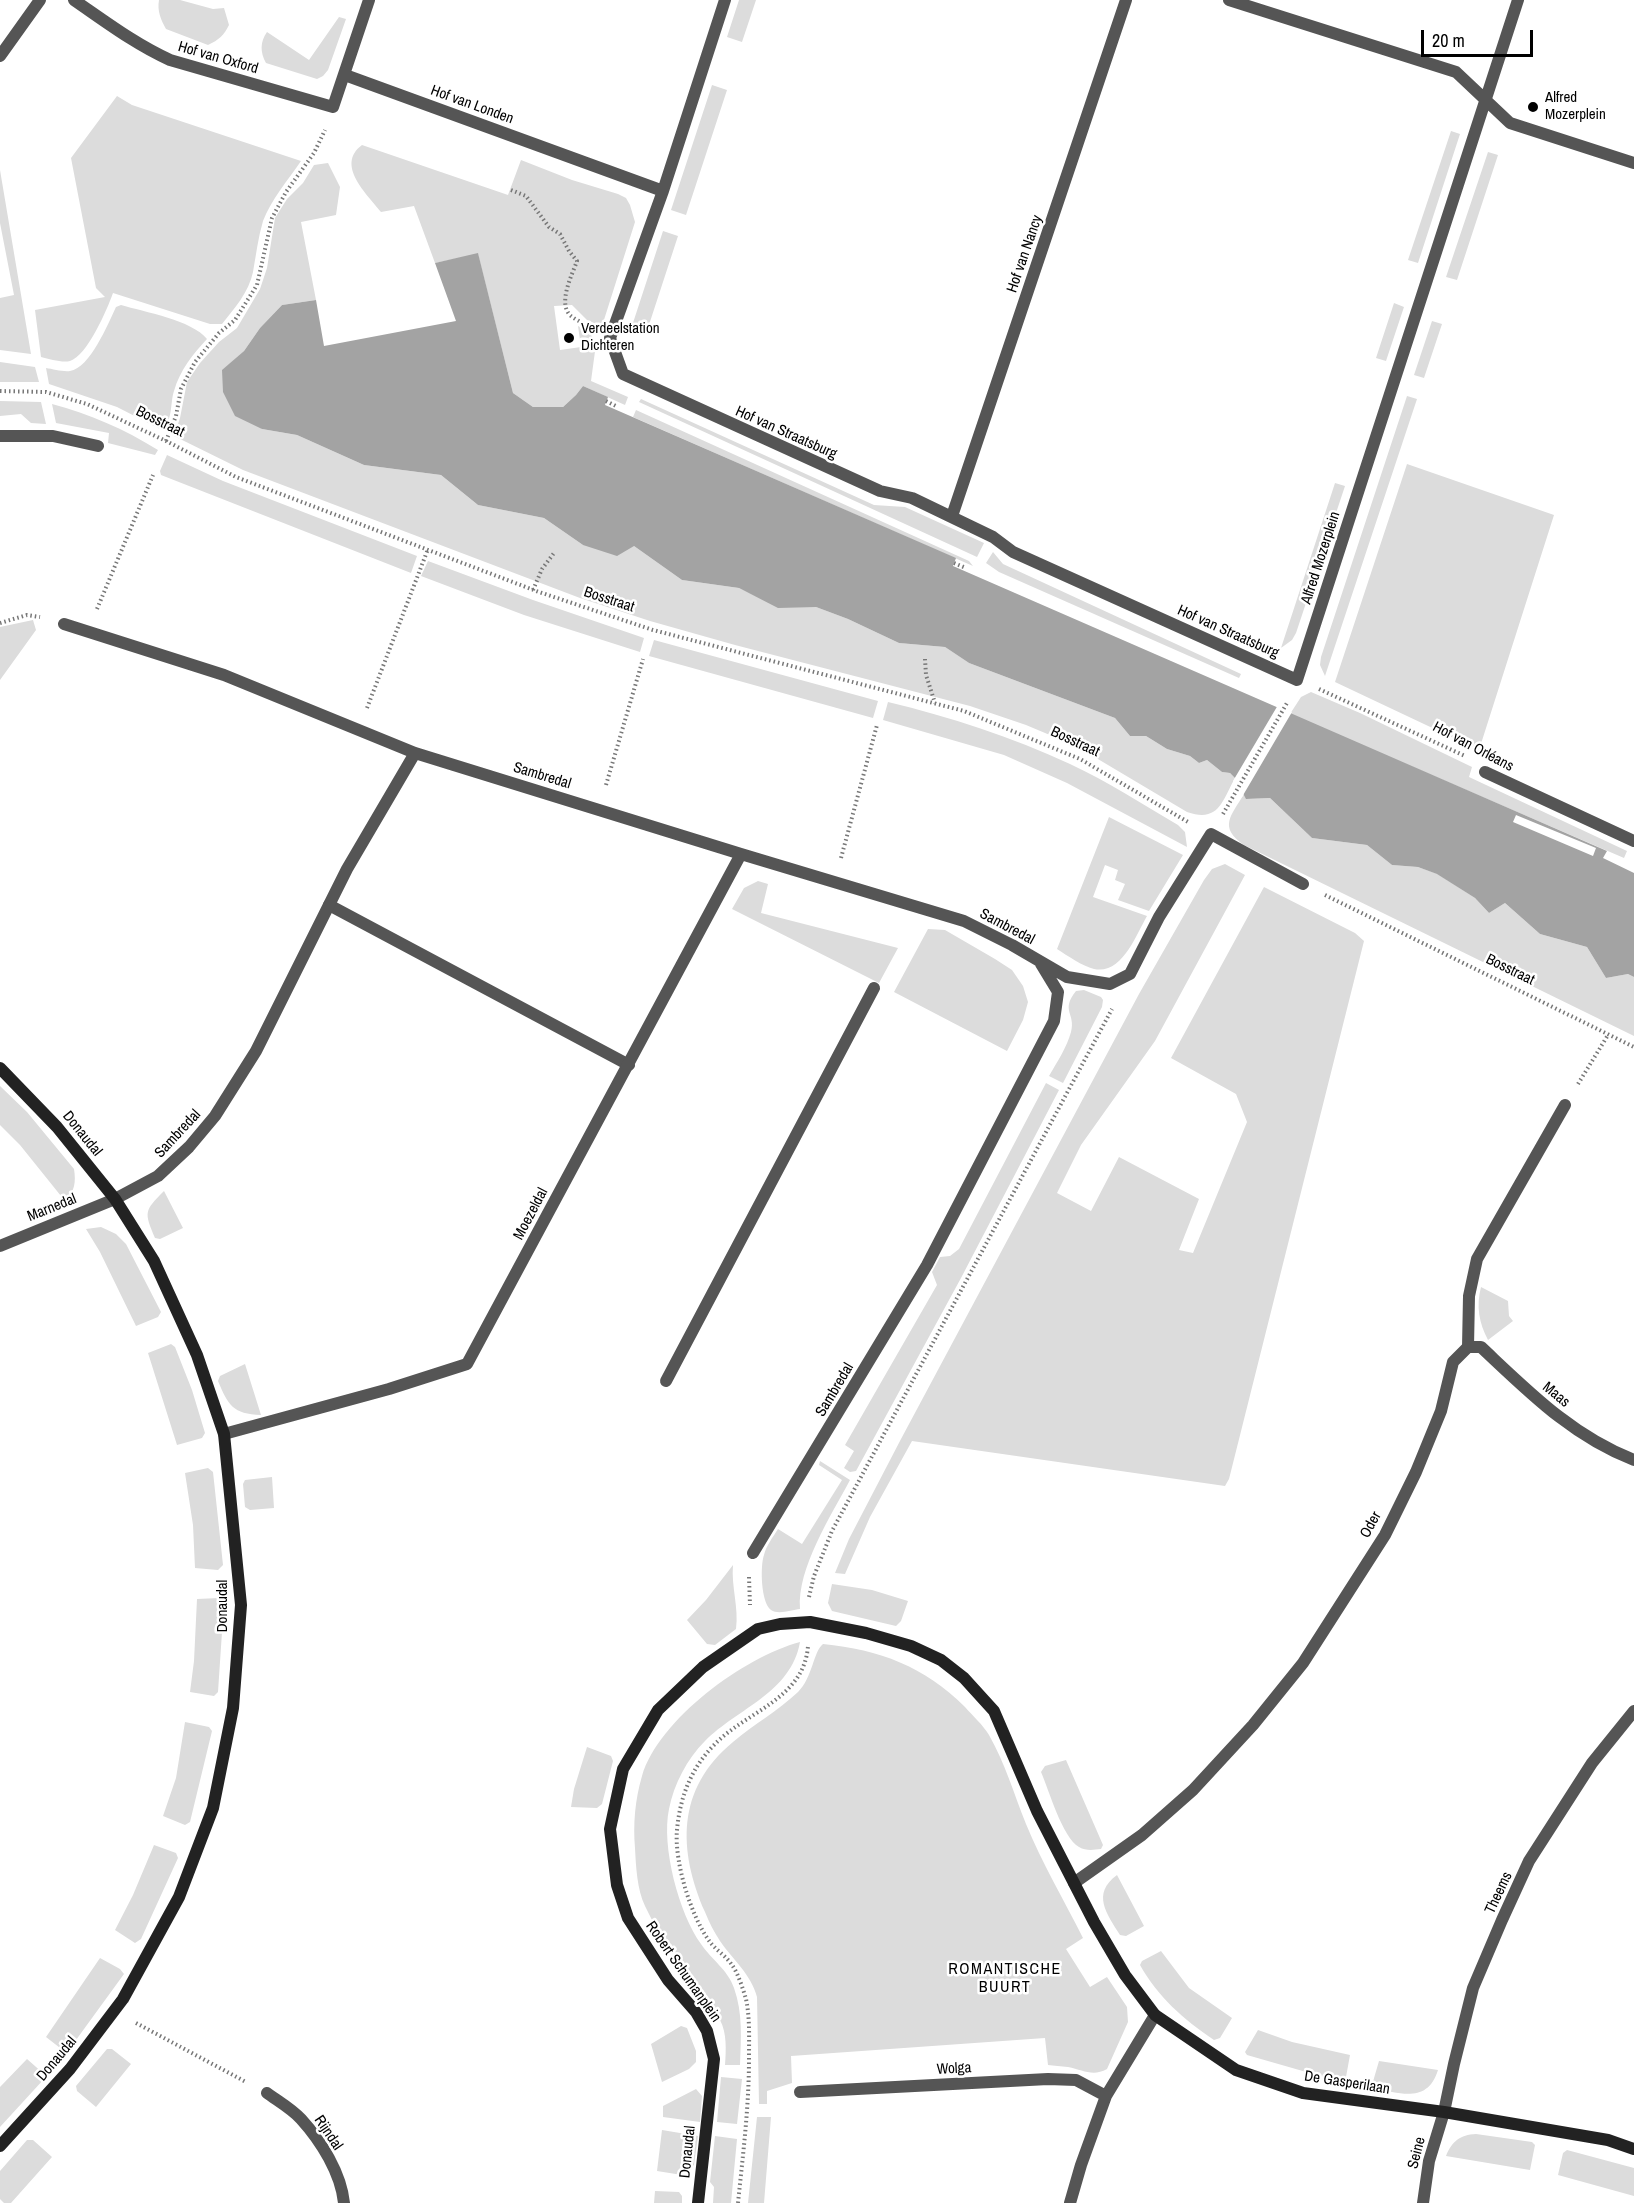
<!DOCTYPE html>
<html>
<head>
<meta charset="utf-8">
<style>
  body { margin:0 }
  #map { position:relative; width:1634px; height:2203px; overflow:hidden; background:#fff; font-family:"Archivo Narrow",sans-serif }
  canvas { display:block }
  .scale { position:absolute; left:1421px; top:30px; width:112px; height:27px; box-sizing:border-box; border:3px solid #000; border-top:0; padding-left:8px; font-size:18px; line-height:21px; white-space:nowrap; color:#000; -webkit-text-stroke:4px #fff; paint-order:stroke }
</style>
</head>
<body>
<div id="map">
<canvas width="1634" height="2203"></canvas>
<div class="scale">20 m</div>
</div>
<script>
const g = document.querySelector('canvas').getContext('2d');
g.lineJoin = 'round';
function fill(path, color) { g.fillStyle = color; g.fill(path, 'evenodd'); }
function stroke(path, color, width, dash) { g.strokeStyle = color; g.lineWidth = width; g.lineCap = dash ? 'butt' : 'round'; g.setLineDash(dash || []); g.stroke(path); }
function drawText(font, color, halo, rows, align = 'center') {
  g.font = font + ' "Archivo Narrow",sans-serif'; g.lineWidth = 5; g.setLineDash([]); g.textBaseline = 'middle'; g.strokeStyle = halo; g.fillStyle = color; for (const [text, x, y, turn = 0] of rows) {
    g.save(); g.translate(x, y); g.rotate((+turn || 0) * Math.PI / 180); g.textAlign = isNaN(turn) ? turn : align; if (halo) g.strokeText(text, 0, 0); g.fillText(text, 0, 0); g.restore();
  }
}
fill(new Path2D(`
  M 159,0 L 180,0 L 213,9 L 224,8 L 229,25 C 224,35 219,40 208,45 L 166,29 C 161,20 157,11 159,0 Z
  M 739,0 L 756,0 L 742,42 L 727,37 Z
  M 339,17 L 346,19 L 328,70 L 323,76 L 317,79 L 266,63 C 260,52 260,42 267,32 L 309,60 Z
  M 712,85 L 727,90 L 686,215 L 671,210 Z
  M 117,96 L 132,105 L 301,161 C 288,180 271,200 263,221 C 258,238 256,255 253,272 C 249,292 234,309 222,324 L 210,324 L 113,293 C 107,310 87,356 70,361 C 62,363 50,359 41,357 L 35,310 L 105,297 L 96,288 L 71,158 Z
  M 1451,131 L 1460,134 L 1418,263 L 1408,260 Z
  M 362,145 L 508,195 L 521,160 L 572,180 L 618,194 L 626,198 L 630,205 L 635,222 L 603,323 L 598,325 L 587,320 L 572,305 L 554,306 L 560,350 L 581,347 L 578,326 L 589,331 L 596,344 L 591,381 L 628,397 L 625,405 L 583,386 L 576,395 L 563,407 L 533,407 L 513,393 L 478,254 L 435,263 L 414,206 L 381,212 C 367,194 335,165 362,145 Z
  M 1488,152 L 1498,155 L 1457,280 L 1446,277 Z
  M 328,163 L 340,187 L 336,215 L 301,222 L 316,300 L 282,305 L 260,328 L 244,351 L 223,370 L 262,429 L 297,435 L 364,465 L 441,475 L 478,505 L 544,518 L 583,545 L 634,546 L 682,580 L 739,588 L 778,607 L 816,607 L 848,619 L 899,643 L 945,647 L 969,663 L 1115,718 L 1130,736 L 1146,736 L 1167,749 L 1190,756 L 1199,763 L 1207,760 L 1222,772 L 1230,773 L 1235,778 C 1222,801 1219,823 1187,812 L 1076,746 L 1026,725 L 970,706 L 735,645 L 650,621 L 580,598 L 243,470 L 174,436 L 180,418 L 187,382 L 200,363 L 219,342 L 237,328 L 260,289 L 267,268 L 275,218 L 287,199 L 303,183 L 314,165 Z
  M 0,170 L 31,354 L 0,350 L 0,298 L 14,295 L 0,223 Z
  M 663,231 L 678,236 L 646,334 L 631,329 Z
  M 1394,303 L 1404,307 L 1386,361 L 1376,358 Z
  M 121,305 C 144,312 192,320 207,339 C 193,354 180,370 174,391 C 170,403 173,421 162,430 L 117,407 L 49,384 L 46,368 C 53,369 63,372 70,371 C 90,368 108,324 116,307 Z
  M 1432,321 L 1442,324 L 1424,378 L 1414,375 Z
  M 0,362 L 35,367 L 39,382 L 0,382 Z
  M 1407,396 L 1417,399 L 1325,676 L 1320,665 L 1321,657 Z
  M 641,399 L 874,505 L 905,507 L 984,543 L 977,557 L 639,402 Z
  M 0,401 L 41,402 L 46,424 L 31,423 L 21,414 L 0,416 Z
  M 52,404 C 90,414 124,429 158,450 L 155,455 L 108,443 L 109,433 L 56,423 Z
  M 636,410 L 969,561 L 973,566 L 633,417 Z
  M 167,455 L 223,481 L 417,556 L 411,573 L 161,475 L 160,471 Z
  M 1407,464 L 1554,515 L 1479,750 L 1335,682 Z
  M 1335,483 L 1345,486 L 1296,633 L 1292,640 L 1281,648 Z
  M 993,552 L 1003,564 L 1241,674 L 1239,678 L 999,572 L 986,563 Z
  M 428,561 L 533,600 L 644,638 L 640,652 L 524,615 L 421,576 Z
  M 33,620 L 36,630 L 0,680 L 0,627 Z
  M 654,640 L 878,701 L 873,718 L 649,656 Z
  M 1311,692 L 1360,713 L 1472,767 L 1469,777 L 1627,851 L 1624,858 L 1290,714 L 1301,697 Z
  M 888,702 C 950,717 1012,737 1070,764 C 1107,781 1142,804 1178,825 L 1185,832 L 1187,847 L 1067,783 L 1004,755 L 883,720 Z
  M 1244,794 L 1247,799 L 1270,798 L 1312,838 L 1367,845 L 1392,865 L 1418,867 L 1438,874 L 1475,898 L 1489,913 L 1505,903 L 1540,934 L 1587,947 L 1606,978 L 1628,974 L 1634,977 L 1634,1036 L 1244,845 C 1218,827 1231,816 1244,794 Z
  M 1109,817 L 1183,855 L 1149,911 L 1118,900 L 1125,884 L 1115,880 L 1118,870 L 1105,865 L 1093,897 L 1147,916 C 1136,935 1122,975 1094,969 C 1082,966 1068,956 1057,949 Z
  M 1225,864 L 1245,875 L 1155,1041 L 1081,1145 L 1057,1193 L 1091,1211 L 1119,1157 L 1199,1199 L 1179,1250 L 1193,1253 L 1247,1122 L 1236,1094 L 1171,1058 L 1264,887 L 1355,933 L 1364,941 L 1229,1479 L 1225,1486 L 912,1441 L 870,1517 L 845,1574 L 835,1573 L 849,1539 L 901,1439 L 1139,994 L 1204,880 L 1212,869 Z
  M 758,881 L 768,884 L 761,913 L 898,948 L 879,983 L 732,909 L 744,888 Z
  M 928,929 L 945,930 L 995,959 L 1012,970 L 1023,986 L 1028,1002 L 1023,1020 L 1007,1051 L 894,992 Z
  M 1084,990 L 1101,997 L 1103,1000 L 1102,1007 L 1063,1083 L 1049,1076 C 1057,1062 1067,1047 1071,1032 C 1076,1013 1060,1011 1076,991 Z
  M 1046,1083 L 1059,1090 L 961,1278 L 856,1471 L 850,1472 L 844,1468 L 854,1451 L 845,1445 L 937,1285 L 932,1272 L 940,1257 L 950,1256 L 959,1249 Z
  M 0,1086 L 27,1112 L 74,1169 C 76,1182 75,1191 65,1201 L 20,1145 L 0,1125 Z
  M 164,1191 L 183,1228 L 160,1239 L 155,1238 C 144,1212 144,1211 164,1191 Z
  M 101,1227 L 116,1234 L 126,1244 L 161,1312 L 158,1317 L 136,1326 L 100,1252 L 86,1229 Z
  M 1481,1287 L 1508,1301 L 1509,1316 L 1513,1321 L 1488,1340 C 1479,1323 1476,1306 1481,1287 Z
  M 171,1344 L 175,1347 L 192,1390 L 205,1433 L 202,1438 L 177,1445 L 148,1353 Z
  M 245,1364 L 261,1415 C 233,1414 228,1405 218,1381 L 220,1376 Z
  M 820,1461 L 850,1480 C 831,1516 797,1568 800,1609 C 792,1610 778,1615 771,1610 C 761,1603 760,1566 764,1555 C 766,1546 773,1537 778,1529 L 802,1544 L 842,1480 L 819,1465 Z
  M 208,1468 L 213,1472 L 223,1565 L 218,1570 L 195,1568 L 193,1525 L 185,1473 Z
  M 272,1477 L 274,1508 L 250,1510 L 245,1507 L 243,1484 L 245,1480 Z
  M 733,1565 C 731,1586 739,1608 736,1629 L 715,1645 L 707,1644 L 687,1620 L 706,1600 Z
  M 832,1584 L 872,1590 L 908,1601 L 901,1621 L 896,1626 L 832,1611 L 828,1603 Z
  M 219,1598 L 224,1602 L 218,1692 L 214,1696 L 190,1692 L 194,1661 L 197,1599 Z
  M 800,1642 C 791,1693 738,1708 705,1741 C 687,1759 674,1784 669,1809 C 661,1846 679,1914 701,1944 C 711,1959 728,1970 734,1988 C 743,2013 741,2039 740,2065 L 725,2065 C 726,2050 727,2033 720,2020 C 710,1998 693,1980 678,1961 C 665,1944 654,1925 645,1906 C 637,1889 636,1867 635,1848 C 633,1824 635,1800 642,1776 C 659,1719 744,1657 800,1642 Z
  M 823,1644 C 880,1650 924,1666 965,1707 C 973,1716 983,1725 989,1735 C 1005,1763 1014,1794 1026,1824 C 1042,1863 1064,1900 1083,1938 L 1066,1949 L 1090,1987 L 1107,1977 L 1127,2007 L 1128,2022 L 1107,2069 C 1093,2077 1083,2070 1068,2067 C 1061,2066 1054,2066 1048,2065 L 1045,2038 L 791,2056 L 792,2083 L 767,2091 L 767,2104 L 759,2104 L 757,1997 C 751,1974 733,1960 720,1941 C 714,1932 709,1922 705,1912 C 678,1850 676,1789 733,1742 C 754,1724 778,1711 798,1692 C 813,1677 813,1652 823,1644 Z
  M 185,1722 L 209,1727 L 212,1731 L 190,1822 L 185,1825 L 163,1816 L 176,1778 Z
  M 587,1747 L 611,1756 L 613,1761 L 602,1804 L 597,1808 L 571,1807 L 574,1789 Z
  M 1066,1760 L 1103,1845 L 1101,1849 C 1093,1850 1086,1851 1079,1847 C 1062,1837 1049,1790 1041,1772 L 1045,1766 Z
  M 154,1845 L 176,1853 L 178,1858 L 141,1939 L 135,1943 L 115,1930 L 133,1895 Z
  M 1117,1875 L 1144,1926 L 1126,1936 L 1120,1935 C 1107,1914 1091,1894 1117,1875 Z
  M 1161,1951 L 1189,1988 L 1232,2018 L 1220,2038 L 1214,2040 C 1183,2019 1158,1997 1140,1965 L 1142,1961 Z
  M 100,1958 L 120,1969 L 124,1974 L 68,2051 L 64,2051 L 46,2037 Z
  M 681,2026 L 687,2028 L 696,2051 L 696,2062 L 689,2069 L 662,2082 L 651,2044 Z
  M 1258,2030 L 1292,2042 L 1350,2055 L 1346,2077 L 1341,2082 L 1247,2055 L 1245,2052 Z
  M 107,2049 L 112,2049 L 131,2064 L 96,2107 L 77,2091 L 76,2086 Z
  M 27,2059 L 44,2074 L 44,2079 L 0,2127 L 0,2087 Z
  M 1379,2061 L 1438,2070 C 1428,2103 1401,2094 1375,2088 L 1372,2085 Z
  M 721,2077 L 742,2079 L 737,2124 L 717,2122 Z
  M 696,2089 L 702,2096 L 700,2122 L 663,2117 L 663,2106 Z
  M 757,2117 L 771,2117 L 764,2203 L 748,2203 Z
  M 662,2130 L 698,2136 L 694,2165 L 682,2175 L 657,2171 Z
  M 1476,2134 L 1532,2142 L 1535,2145 L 1530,2170 L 1446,2156 C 1452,2141 1460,2135 1476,2134 Z
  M 715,2136 L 737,2139 L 731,2203 L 713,2203 L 714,2187 L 710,2182 Z
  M 27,2140 L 33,2140 L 52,2157 L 11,2203 L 4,2203 L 0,2199 L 0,2171 Z
  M 1567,2150 L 1634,2168 L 1634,2196 L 1558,2175 L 1563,2153 Z
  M 655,2191 L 679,2192 L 682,2196 L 682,2203 L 654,2203 Z`), '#dcdcdc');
fill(new Path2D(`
  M 478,253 L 513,393 L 533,407 L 563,407 L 576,395 L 583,386 L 608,397 L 605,405 L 956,558 L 953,566 L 1607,851 L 1603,858 L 1634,873 L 1634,977 L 1628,974 L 1606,978 L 1587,947 L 1540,934 L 1505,903 L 1489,913 L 1475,898 L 1437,874 L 1418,867 L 1392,865 L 1367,845 L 1312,838 L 1270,798 L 1246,799 L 1235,778 L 1230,773 L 1222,772 L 1207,760 L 1199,763 L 1190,756 L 1167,749 L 1146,736 L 1130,736 L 1115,718 L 969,663 L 945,647 L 899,643 L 848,619 L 816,607 L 778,608 L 739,588 L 682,580 L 634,546 L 617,556 L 583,545 L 544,518 L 478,505 L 441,475 L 364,465 L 297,435 L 262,429 L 235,416 L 223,392 L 222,370 L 244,351 L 260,328 L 282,305 L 316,300 L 324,346 L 456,321 L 435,263 Z`), '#a3a3a3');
fill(new Path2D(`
  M 1278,705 L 1292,712 L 1242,797 L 1233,781 Z
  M 1516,815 L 1596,848 L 1593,856 L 1513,822 Z`), '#fff');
stroke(new Path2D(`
  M 511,190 L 526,196 L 549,227 L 560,234 L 569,251 L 577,261 C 572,275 557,304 571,316 C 576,320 583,323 588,326
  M 0,391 L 46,392 L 87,404 L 166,441 L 236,477 L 539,592 L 653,630 L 964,711 L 1080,759 L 1188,822
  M 606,401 L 618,407
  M 166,441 L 176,416 L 181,389 L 195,362 L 219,333 L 235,320 L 257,285 L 272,218 L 286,192 L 314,153 L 325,130
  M 954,563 L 966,568
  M 533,590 L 542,569 L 554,553
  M 97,609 L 153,475
  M 0,623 L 27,615 L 40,617
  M 925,659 L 926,675 L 935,703
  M 1319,689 L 1465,756
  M 367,708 L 428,549
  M 606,785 L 643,659
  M 1223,814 L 1287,703
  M 841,858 L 877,725
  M 1325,895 L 1634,1047
  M 1578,1084 L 1608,1035
  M 749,1577 L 750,1605
  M 809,1597 L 814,1576 L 832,1531 L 1112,1009
  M 136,2023 L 246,2082
  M 738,2203 C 743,2154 749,2107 749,2058 C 749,2038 750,2018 746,1999 C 743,1989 738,1973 732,1965 C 726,1956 716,1950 710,1942 C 691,1917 674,1861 677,1830 C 680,1797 691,1768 715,1744 C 747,1711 804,1699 808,1646`), '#777', 4, [1.5, 3]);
stroke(new Path2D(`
  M 329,905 L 629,1065
  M 666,1381 L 874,988`), '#555', 12);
stroke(new Path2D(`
  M 74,0 C 106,22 135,44 170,60 L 333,107 L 369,0
  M 725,0 L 663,191 L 610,338 L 623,374 L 880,491 L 912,498 L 993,537 L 1013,552 L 1297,680 L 1518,0
  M 1229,0 L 1456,72 L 1510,123 L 1634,163
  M 0,56 L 40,0
  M 345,75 L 663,191
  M 0,436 L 53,436 L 98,446
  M 952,516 L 1126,0
  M 64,624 L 224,675 L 415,753 L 741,854 L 964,921 L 1012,945 L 1067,977 L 1110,984 L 1130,974 L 1159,917 L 1211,834 L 1303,884
  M 1485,772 L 1634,841
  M 0,1246 L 115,1199 L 158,1176 L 189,1147 L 215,1116 L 256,1051 L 347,869 L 415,753
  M 1468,1347 L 1481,1347 C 1529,1392 1572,1436 1634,1460
  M 224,1434 L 389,1389 L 467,1364 L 741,854
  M 753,1553 L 927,1265 L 1054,1021 L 1058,992 L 1041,964
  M 1074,1883 L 1142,1835 L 1193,1790 L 1253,1725 L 1303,1663 L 1385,1535 L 1416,1472 L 1441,1411 L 1453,1362 L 1468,1347 L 1469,1296 L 1477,1259 L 1565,1105
  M 800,2092 L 1048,2079 L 1076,2080 L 1106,2096
  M 267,2093 C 278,2101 292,2109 301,2119 C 321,2141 341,2173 344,2203
  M 1070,2203 L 1081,2165 L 1106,2096 L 1155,2015
  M 1423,2203 L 1429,2161 L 1444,2112 L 1454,2064 L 1473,1988 L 1502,1920 L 1529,1861 L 1592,1763 L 1634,1711`), '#555', 12);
stroke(new Path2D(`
  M 0,1068 L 57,1127 L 115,1199 L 154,1261 L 197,1355 L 224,1434 L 241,1605 L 233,1708 L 213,1808 L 179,1897 L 123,1999 L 70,2069 L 0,2146
  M 698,2203 L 714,2059 L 707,2031 L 696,2012 L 668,1980 L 628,1918 L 617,1885 L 610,1829 L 623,1769 L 658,1710 L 703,1667 L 758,1629 L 780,1624 L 810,1622 L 866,1633 L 911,1646 L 941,1660 L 964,1678 L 994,1711 L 1037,1811 L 1094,1922 L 1125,1975 L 1155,2015 L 1236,2070 L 1303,2093 L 1444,2112 L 1608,2140 L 1634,2149`), '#222', 12);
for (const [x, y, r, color] of [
  [1533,107,6,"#000"],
  [569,338,6,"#000"]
]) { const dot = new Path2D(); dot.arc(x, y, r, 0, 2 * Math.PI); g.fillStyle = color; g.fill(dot); stroke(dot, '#fff', 2); }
drawText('15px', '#000', '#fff', [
  ["Hof van Oxford",218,58,16],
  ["Hof van Londen",472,105,20],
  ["Hof van Nancy",1025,254,-71],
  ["Bosstraat",160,422,26],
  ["Hof van Straatsburg",786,433,24],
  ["Alfred Mozerplein",1321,558,-72],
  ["Bosstraat",609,600,18],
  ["Hof van Straatsburg",1228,632,24],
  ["Bosstraat",1075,742,25],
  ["Hof van Orléans",1473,747,28],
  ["Sambredal",542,776,17],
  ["Sambredal",1007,927,28],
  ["Bosstraat",1510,970,26],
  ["Donaudal",82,1134,51],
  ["Sambredal",178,1134,-47],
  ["Marnedal",52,1208,-22],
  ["Moezeldal",531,1214,-62],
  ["Sambredal",835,1390,-59],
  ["Maas",1556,1395,39],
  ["Oder",1371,1525,-61],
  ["Donaudal",223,1606,-90],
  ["Theems",1499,1893,-65],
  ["Robert Schumanplein",683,1972,55],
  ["Donaudal",57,2059,-50],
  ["Wolga",954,2069,-3],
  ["De Gasperilaan",1347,2083,9],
  ["Rijndal",328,2133,56],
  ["Donaudal",688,2152,-84],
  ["Seine",1417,2153,-76]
]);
drawText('15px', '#000', '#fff', [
  ["Alfred",1545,98],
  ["Mozerplein",1545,115],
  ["Verdeelstation",581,329],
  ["Dichteren",581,346]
], 'left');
g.letterSpacing = '1.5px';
drawText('16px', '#000', '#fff', [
  ["ROMANTISCHE",1005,1970],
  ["BUURT",1005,1988]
]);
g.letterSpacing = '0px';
</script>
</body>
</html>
